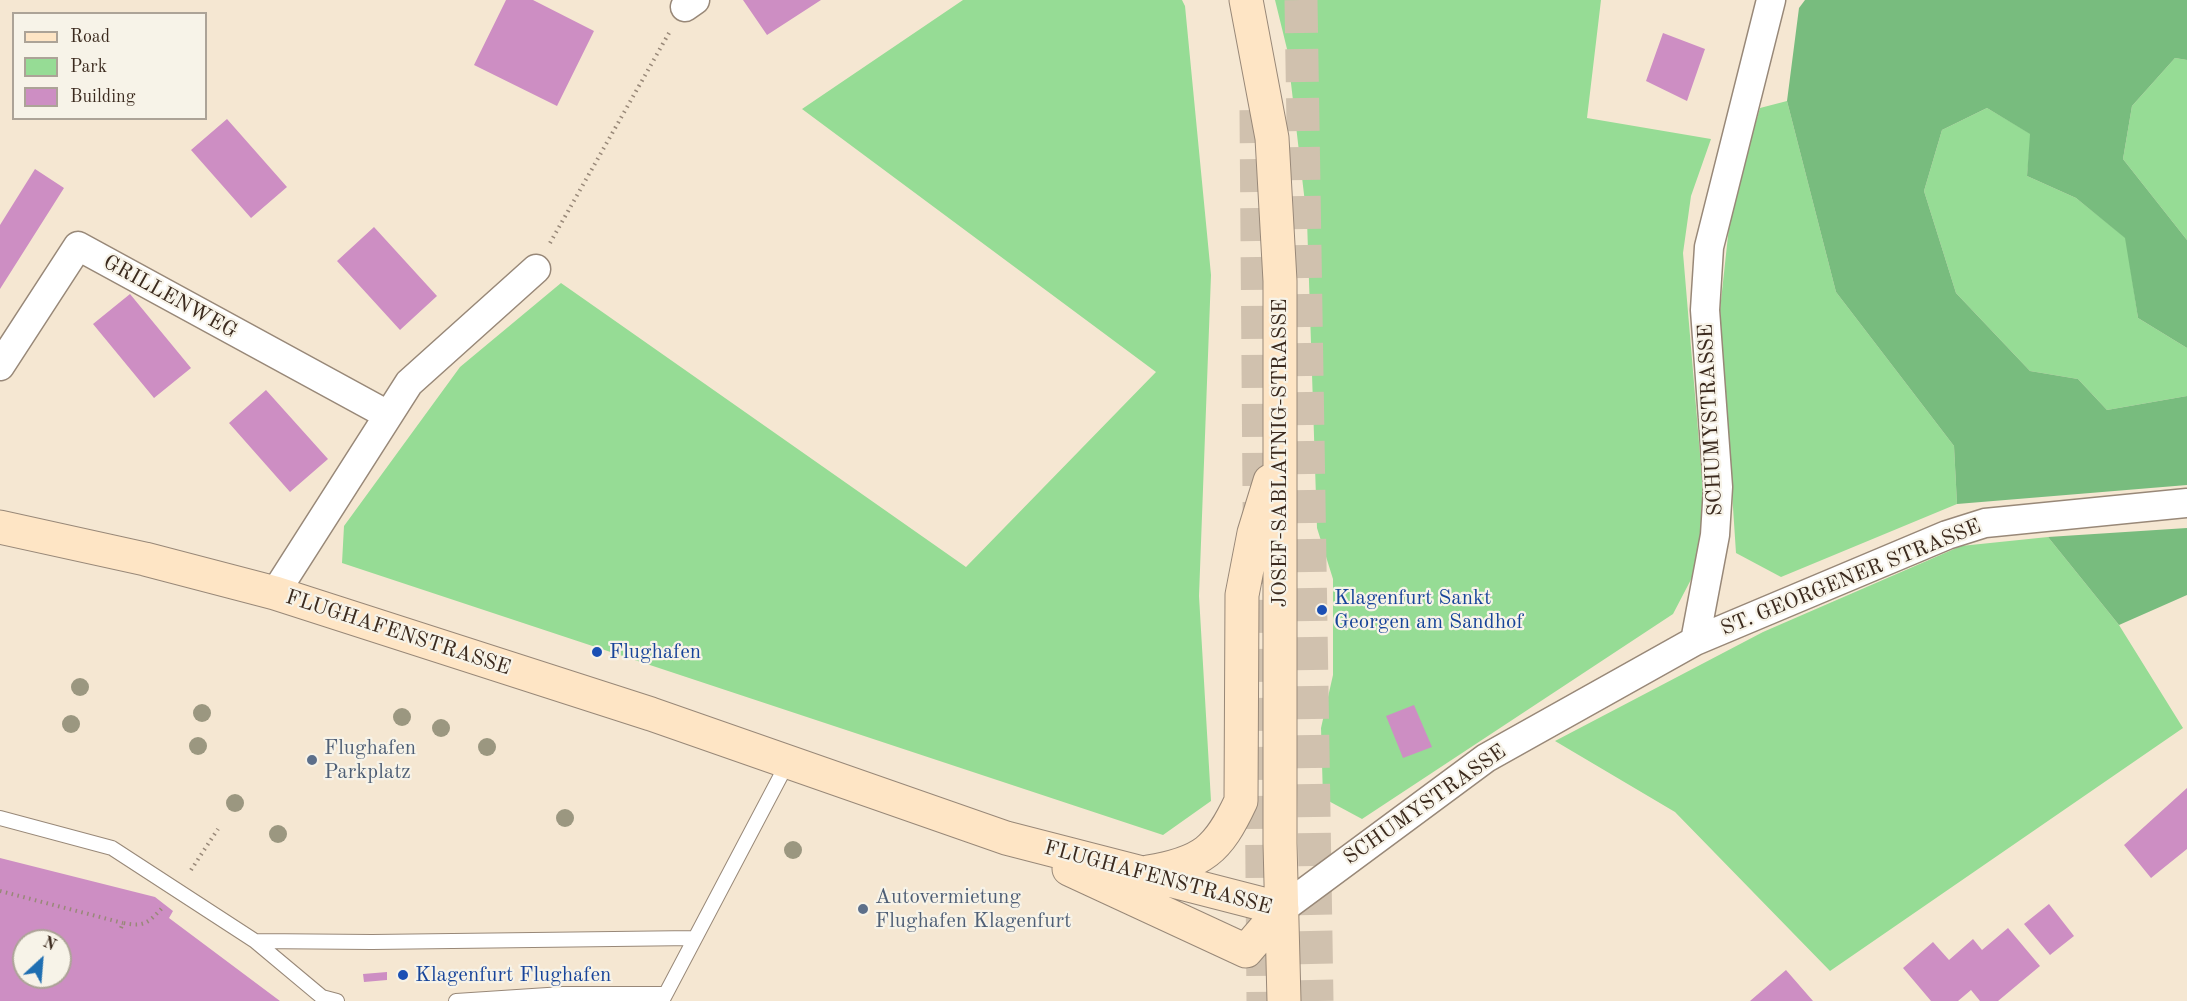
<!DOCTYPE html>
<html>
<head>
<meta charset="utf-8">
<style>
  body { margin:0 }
  #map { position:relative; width:2187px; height:1001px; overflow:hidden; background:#f5e7d2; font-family:"Old Standard TT",serif }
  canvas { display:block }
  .legend { position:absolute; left:12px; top:12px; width:195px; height:108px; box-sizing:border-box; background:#f7f3e8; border:2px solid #aca397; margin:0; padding:8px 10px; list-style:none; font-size:18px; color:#3b2a1e }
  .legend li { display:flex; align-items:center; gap:12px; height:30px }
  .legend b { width:30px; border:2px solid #aca397 }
  .north { position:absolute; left:12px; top:929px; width:60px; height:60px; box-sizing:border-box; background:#f7f3e8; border:2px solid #aca397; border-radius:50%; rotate:26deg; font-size:16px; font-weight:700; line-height:24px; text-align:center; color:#3b2a1e }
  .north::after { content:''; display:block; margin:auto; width:21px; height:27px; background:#1f6fb2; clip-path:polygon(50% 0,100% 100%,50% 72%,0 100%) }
</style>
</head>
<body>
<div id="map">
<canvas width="2187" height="1001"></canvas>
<ul class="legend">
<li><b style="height:8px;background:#fee5c5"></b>Road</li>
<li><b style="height:16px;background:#96dc95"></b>Park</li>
<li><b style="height:16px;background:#cd8ec3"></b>Building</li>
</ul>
<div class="north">N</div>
</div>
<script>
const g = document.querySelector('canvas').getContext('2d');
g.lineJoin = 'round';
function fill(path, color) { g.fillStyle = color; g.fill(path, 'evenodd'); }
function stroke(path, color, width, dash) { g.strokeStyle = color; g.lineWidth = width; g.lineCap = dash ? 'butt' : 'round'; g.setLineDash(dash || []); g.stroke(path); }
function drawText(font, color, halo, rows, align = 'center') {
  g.font = font + ' "Old Standard TT",serif'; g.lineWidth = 4.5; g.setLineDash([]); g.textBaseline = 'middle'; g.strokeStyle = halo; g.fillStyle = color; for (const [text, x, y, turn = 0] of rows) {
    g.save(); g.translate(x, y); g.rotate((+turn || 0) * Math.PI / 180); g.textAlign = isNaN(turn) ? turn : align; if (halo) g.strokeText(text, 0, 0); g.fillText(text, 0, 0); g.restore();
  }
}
fill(new Path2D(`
  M 963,0 L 1182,0 L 1185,6 L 1211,275 L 1199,596 L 1211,801 L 1163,835 L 342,563 L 344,526 L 460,367 L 561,283 L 966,567 L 1156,372 L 802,109 Z
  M 1275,0 L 1601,0 L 1587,118 L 1711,139 L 1691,196 L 1683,253 L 1705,513 L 1697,568 L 1673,614 L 1362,819 L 1323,798 L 1321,728 L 1333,675 L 1333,579 L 1317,528 L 1307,220 L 1287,49 Z
  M 2175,58 L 2187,60 L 2187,240 L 2123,159 L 2132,106 Z
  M 1787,101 L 1836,292 L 1954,446 L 1957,504 L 1781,577 L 1736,553 L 1720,310 L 1731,208 L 1760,108 Z
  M 1987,108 L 2031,134 L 2027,176 L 2076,198 L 2126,238 L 2138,318 L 2187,348 L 2187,396 L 2107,410 L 2078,379 L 2030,371 L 1956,293 L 1924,191 L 1942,130 Z
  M 2048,537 L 2119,625 L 2183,728 L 1830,971 L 1675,812 L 1555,741 L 1763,632 L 1961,546 Z`), '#96dc95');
fill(new Path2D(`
  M 1805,0 L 2187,0 L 2187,60 L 2175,58 L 2132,106 L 2123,159 L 2187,240 L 2187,348 L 2138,318 L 2125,238 L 2076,198 L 2027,176 L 2030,134 L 1987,108 L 1942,130 L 1924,191 L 1956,293 L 2030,371 L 2078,379 L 2107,410 L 2187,396 L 2187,485 L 1957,504 L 1954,446 L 1836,292 L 1787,101 L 1799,8 Z
  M 2187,528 L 2187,595 L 2119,625 L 2048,537 Z`), '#78bc7e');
fill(new Path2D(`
  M 506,0 L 533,0 L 594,31 L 557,106 L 474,65 Z
  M 743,0 L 821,0 L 767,35 Z
  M 1663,33 L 1705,49 L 1687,101 L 1646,81 Z
  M 227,119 L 287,187 L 251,218 L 191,150 Z
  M 35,169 L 64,188 L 0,289 L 0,225 Z
  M 374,227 L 437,296 L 400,330 L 337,261 Z
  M 130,294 L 191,368 L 154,398 L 93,324 Z
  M 266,390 L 328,459 L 290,492 L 229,423 Z
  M 1414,705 L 1432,747 L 1403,758 L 1386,716 Z
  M 2187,788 L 2187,849 L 2151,878 L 2124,845 Z
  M 0,858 L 155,897 L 173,911 L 169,918 L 280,1001 L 0,1001 ZM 24,941 L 60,941 L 60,977 L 24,977 Z
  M 2049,904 L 2074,936 L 2050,955 L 2024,924 Z
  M 2008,928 L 2040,966 L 1998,1001 L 1980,1001 L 1971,990 L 1958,1001 L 1931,1001 L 1903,968 L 1933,942 L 1949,960 L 1973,939 L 1982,950 Z
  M 1786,970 L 1813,1001 L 1750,1001 Z
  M 387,972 L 387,980 L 364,982 L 363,974 Z`), '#cd8ec3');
stroke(new Path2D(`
  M 1301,0 L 1317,1001
  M 1256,110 L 1263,1001`), '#d0c1ae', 33, [33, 16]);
const lane = new Path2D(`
  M 0,818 L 112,848 L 255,941 L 372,942 L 694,938
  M 255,941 L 322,997 L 337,1001
  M 456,1001 L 563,994 L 665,994
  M 662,1001 L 788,762`);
const street = new Path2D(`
  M 685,7 L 695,0
  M 0,366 L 78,246 L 388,415
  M 275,593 L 409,383 L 536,269
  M 1695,641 L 1947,535 L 1985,523 L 2187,503
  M 1282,909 L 1486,758 L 1695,641 L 1715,535 L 1718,487 L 1705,310 L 1709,247 L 1771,0`);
const secondary = new Path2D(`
  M 1246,0 L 1272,138 L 1280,281 L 1280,843 L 1284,1001
  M 0,527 L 145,559 L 275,593 L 651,714 L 1006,838 L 1282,909
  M 1069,869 L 1246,951 L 1282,909
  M 1148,872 C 1203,863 1218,850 1241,801 L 1242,595 L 1254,533 L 1270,481`);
stroke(lane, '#988878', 16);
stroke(street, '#988878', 31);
stroke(secondary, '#988878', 35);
stroke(new Path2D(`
  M 550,243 L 669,33
  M 191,870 L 218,829
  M 0,891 L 123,923
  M 121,928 L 123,923 C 145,927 148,923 163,907`), '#988878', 4, [1.5, 4.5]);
stroke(lane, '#fff', 14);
stroke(street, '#fff', 28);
stroke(secondary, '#fee5c5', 33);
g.fillStyle = '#9b9780';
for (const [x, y] of [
  [80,687],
  [202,713],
  [402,717],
  [71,724],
  [441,728],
  [198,746],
  [487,747],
  [235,803],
  [565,818],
  [278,834],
  [793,850]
]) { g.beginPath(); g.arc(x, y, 9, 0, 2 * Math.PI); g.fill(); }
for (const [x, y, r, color] of [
  [1322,610,6,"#1a4fb4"],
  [597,652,6,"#1a4fb4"],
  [312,760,6,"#5c6f8a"],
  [863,909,6,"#5c6f8a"],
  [403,975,6,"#1a4fb4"]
]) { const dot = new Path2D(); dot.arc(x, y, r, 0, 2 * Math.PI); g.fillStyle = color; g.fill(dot); stroke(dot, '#f7f3e8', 2); }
drawText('21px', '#3b2a1e', '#f7f3e8', [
  ["GRILLENWEG",170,297,29],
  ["SCHUMYSTRASSE",1711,420,-93],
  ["JOSEF-SABLATNIG-STRASSE",1280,453,-90],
  ["ST. GEORGENER STRASSE",1851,578,-22],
  ["FLUGHAFENSTRASSE",398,633,18],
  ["SCHUMYSTRASSE",1425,805,-35],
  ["FLUGHAFENSTRASSE",1158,878,15]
]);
drawText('21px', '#164399', '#f7f3e8', [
  ["Klagenfurt Sankt",1334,598],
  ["Georgen am Sandhof",1334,622],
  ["Flughafen",609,652],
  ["Klagenfurt Flughafen",415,975]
], 'left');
drawText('21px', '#4e5e75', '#f7f3e8', [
  ["Flughafen",324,748],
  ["Parkplatz",324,772],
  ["Autovermietung",875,897],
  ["Flughafen Klagenfurt",875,921]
], 'left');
</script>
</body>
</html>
